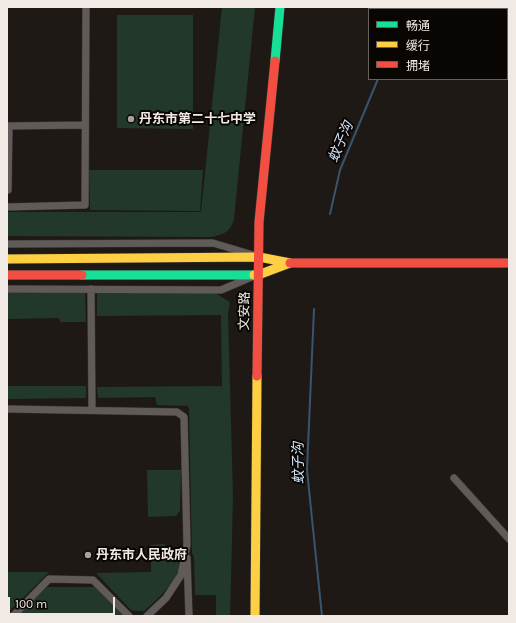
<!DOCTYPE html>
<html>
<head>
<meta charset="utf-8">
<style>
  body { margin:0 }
  #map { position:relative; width:516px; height:623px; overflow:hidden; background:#1f1915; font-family:Karla,"Noto Sans SC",sans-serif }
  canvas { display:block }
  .frame { position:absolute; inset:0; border:8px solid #f1eae4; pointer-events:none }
  .legend { position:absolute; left:368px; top:8px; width:140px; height:72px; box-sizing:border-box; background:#090503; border:1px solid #66615d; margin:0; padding:5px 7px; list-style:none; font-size:12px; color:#f1eae4 }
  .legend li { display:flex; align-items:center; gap:8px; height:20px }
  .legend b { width:20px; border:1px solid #66615d }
  .scale { position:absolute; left:8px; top:597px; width:107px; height:18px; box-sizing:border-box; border:2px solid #f1eae4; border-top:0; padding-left:5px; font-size:12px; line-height:14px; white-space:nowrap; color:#f1eae4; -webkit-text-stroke:3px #090503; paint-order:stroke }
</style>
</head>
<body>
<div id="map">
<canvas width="516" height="623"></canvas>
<div class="frame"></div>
<ul class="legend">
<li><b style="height:5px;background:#16e098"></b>畅通</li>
<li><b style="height:5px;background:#ffcf43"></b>缓行</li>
<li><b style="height:5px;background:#f24e42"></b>拥堵</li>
</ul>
<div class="scale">100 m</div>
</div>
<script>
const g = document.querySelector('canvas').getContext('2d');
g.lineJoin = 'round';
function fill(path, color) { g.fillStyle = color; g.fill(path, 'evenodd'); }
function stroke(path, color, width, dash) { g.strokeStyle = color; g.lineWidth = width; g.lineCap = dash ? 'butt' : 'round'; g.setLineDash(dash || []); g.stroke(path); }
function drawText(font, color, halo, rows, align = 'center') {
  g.font = font + ' Karla,"Noto Sans SC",sans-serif'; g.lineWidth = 4; g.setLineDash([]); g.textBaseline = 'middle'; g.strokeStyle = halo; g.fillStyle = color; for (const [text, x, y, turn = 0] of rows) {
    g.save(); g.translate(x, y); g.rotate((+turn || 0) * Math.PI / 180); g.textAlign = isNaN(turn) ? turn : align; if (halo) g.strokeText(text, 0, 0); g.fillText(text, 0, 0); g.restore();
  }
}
fill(new Path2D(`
  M 222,7 L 255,7 L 234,219 C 230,232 225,234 211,237 L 7,236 L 7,212 L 201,212 Z
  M 117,15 L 193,15 L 193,129 L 117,128 Z
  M 89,170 L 203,170 L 200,211 L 90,210 Z
  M 7,292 L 85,293 L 86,322 L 60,322 L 59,318 L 7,319 Z
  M 97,292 L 215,293 L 230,302 L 228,313 L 233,498 L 230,616 L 216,616 L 216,595 L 195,595 L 194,557 L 192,553 L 189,409 L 188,406 L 157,405 L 155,397 L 98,398 L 97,387 L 222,386 L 221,315 L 97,316 Z
  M 7,386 L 86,386 L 86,398 L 7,399 Z
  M 147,470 L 181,470 L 180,511 L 176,516 L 148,517 Z
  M 164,544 C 169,549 176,554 178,561 C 184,577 154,602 144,611 L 136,611 L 131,610 L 96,573 L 151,572 L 151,545 Z
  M 7,572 L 49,572 L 18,603 L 10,610 L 7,611 Z
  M 47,587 L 96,587 L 124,616 L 17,616 Z`), '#22382b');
stroke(new Path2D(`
  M 445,9 L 447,7
  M 330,214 L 340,170 L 378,79
  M 314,309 L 307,470 L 322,616`), '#39546f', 2);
const street = new Path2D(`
  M 7,126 L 85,125
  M 8,190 L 9,126
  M 7,207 L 85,205 L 86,7
  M 7,244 L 213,243 L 253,255
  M 7,289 L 221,290 L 254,276
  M 91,289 L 92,410
  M 7,409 L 177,412 L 184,417 L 187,545 L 181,575 L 166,598 L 147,616
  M 454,478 L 509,539
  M 187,558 L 189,616
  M 13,616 L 49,579 L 93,580 L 129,616`);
const fast = new Path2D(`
  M 275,61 L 280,7
  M 82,275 L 254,275`);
const slow = new Path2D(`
  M 7,259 L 259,257 L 290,263 L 258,275 L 254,275
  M 255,616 L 257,376`);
const jam = new Path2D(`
  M 290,263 L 509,263
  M 7,275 L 82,275
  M 257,376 L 259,222 L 275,61`);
stroke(street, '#3a3633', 8);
stroke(fast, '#3a3633', 10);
stroke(slow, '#3a3633', 10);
stroke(jam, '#3a3633', 10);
stroke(street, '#605b58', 7);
stroke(fast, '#16e098', 9);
stroke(slow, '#ffcf43', 9);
stroke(jam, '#f24e42', 9);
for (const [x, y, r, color] of [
  [131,119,4,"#a8a19c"],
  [88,555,4,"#a8a19c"]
]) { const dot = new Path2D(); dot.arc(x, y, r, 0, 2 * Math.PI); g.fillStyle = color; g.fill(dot); stroke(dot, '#090503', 1.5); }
drawText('bold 13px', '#f1eae4', '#090503', [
  ["丹东市第二十七中学",139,119],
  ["丹东市人民政府",96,555]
], 'left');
drawText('13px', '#f1eae4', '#090503', [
  ["文安路",245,311,-89]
]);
drawText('italic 14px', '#d3e7fc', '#090503', [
  ["蚊子沟",341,142,-67],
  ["蚊子沟",299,463,-91]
]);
</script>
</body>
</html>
